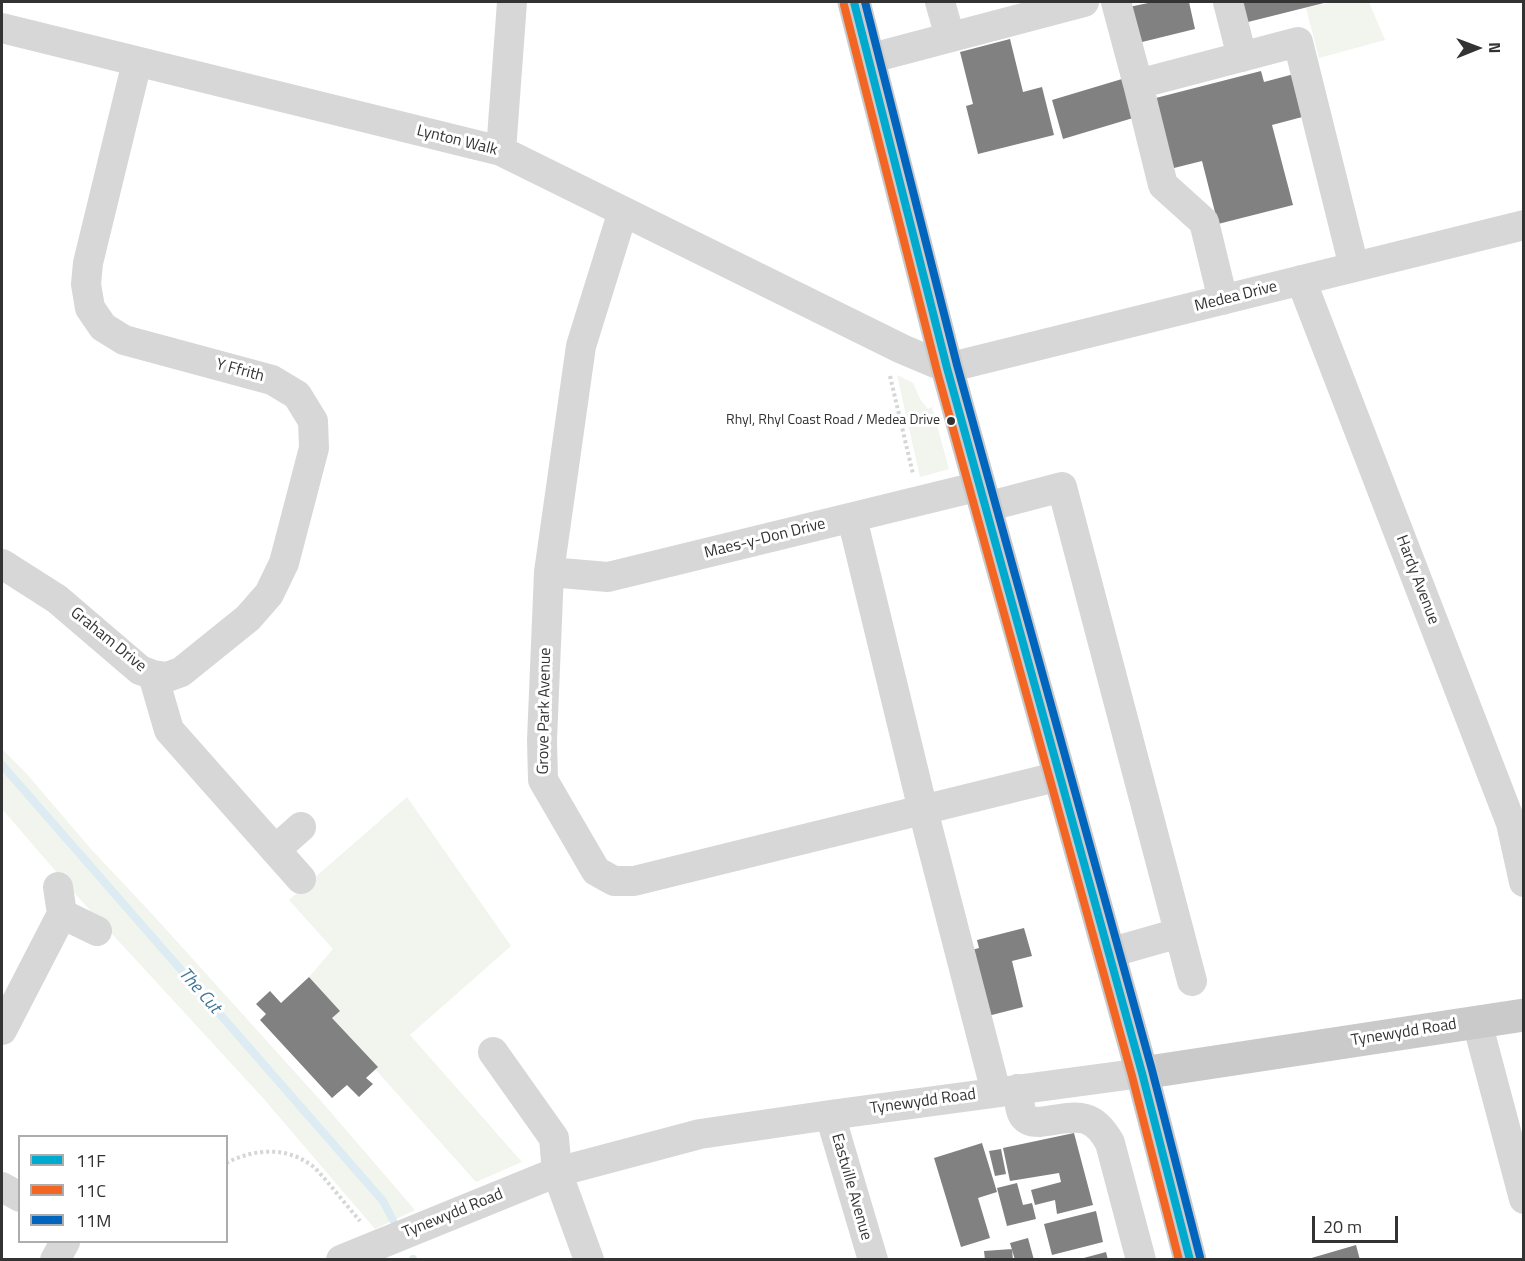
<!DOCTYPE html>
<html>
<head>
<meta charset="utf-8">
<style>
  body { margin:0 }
  #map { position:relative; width:1525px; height:1261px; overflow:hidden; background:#fff; font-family:"Titillium Web",sans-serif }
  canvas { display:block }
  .frame { position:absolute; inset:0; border:3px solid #333; pointer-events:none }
  .legend { position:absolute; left:18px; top:1135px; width:210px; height:108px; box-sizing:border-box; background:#fff; border:2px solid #adadad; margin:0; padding:8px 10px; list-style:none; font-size:18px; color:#333 }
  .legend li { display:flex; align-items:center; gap:12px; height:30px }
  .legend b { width:30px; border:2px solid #adadad }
  .north { position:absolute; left:1447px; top:18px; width:60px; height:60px; -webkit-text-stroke:4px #fff; paint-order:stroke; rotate:89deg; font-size:16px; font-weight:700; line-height:24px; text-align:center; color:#333 }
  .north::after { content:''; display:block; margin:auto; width:21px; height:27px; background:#333; clip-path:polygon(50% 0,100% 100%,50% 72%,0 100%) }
  .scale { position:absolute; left:1312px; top:1216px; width:86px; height:27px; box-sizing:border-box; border:3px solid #333; border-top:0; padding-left:8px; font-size:18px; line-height:21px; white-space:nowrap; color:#333; -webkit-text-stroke:4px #fff; paint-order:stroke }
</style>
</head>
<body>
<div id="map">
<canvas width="1525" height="1261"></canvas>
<div class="frame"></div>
<ul class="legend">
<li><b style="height:8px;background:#00a9ce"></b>11F</li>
<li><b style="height:8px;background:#f26522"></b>11C</li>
<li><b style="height:8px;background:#0065bd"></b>11M</li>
</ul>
<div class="north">N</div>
<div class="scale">20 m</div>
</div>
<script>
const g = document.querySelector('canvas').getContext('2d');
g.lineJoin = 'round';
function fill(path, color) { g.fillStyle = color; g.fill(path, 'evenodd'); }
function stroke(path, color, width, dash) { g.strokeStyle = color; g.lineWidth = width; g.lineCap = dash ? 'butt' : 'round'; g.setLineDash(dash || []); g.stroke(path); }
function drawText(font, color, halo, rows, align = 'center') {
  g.font = font + ' "Titillium Web",sans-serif'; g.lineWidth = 6; g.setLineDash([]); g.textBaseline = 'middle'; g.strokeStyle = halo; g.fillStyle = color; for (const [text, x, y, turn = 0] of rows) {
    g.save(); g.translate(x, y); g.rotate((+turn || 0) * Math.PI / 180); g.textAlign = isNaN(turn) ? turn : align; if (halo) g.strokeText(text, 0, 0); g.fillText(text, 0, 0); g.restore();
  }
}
fill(new Path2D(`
  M 1332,2 L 1369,2 L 1385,40 L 1319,58 L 1306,8 Z
  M 897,375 L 913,383 L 920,399 L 928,409 L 932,407 L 949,469 L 920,477 Z
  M 2,749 L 26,773 L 91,849 L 153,915 L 321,1101 L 415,1210 L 375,1229 L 263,1098 L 78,897 L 2,809 Z
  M 407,797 L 511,946 L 410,1035 L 522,1162 L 476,1182 L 375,1069 L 378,1067 L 332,1018 L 340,1011 L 309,977 L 333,949 L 289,900 Z`), '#f1f5ed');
stroke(new Path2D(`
  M 2,765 L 383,1201 L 393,1220
  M 413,1259 L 413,1260`), '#ddebf3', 8);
fill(new Path2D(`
  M 1153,2 L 1189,2 L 1195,29 L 1138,43 L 1129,7 Z
  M 1238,2 L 1323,2 L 1324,3 L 1244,23 Z
  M 1010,39 L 1023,92 L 1042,87 L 1054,135 L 978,154 L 966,106 L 973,104 L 960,52 Z
  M 1261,71 L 1264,82 L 1294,74 L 1306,116 L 1272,125 L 1293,205 L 1218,224 L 1202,161 L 1166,170 L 1148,100 Z
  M 1122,79 L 1133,118 L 1063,139 L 1052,100 Z
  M 1024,928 L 1032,956 L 1012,961 L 1023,1007 L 984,1017 L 968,951 L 979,948 L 977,940 Z
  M 309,977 L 340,1011 L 332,1018 L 378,1067 L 366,1078 L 373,1084 L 359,1097 L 347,1085 L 332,1098 L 260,1020 L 266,1014 L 256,1004 L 270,991 L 281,1003 Z
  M 1074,1133 L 1093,1205 L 1057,1214 L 1055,1200 L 1035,1205 L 1031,1190 L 1061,1182 L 1059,1173 L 1010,1181 L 1003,1148 Z
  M 982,1143 L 997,1192 L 978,1198 L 990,1238 L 961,1247 L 934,1158 Z
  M 1001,1149 L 1006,1174 L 995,1176 L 989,1151 Z
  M 1017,1183 L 1023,1205 L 1032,1203 L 1036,1219 L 1007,1226 L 997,1188 Z
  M 1096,1211 L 1103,1242 L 1052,1255 L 1044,1224 Z
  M 1028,1238 L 1034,1260 L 1015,1260 L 1010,1243 Z
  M 1356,1245 L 1360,1260 L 1308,1260 L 1308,1259 Z
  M 1012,1249 L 1013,1260 L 985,1260 L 984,1251 Z
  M 1106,1252 L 1108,1260 L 1080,1260 L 1080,1259 Z`), '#818181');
stroke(new Path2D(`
  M 890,376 L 913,474
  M 226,1163 C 254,1149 285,1146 311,1165 C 316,1168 320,1174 324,1178 C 336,1192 348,1207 360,1221`), '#d6d6d6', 4, [3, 3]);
stroke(new Path2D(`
  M 940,2 L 950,37
  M 1116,2 L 1138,84
  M 1228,2 L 1242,57
  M 2,28 L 501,151 L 902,349 L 947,368 L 1524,225
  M 868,59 L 1084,2
  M 137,62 L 88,263 L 86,284 L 90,308 L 103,327 L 124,340 L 272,380 L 297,395 L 313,421 L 314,448 L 284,563 L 269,594 L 248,618 L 181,672 L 167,677 L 153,675
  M 501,151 L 512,2
  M 623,211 L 581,346 L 549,572 L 542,740 L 543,780 L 596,871 L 614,881 L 634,881 L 1060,776
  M 1301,280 L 1511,823 L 1524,882
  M 1223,300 L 1204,222 L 1163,185 L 1138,84 L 1298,42 L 1354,267
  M 986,507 L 1062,487 L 1192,981
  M 852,518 L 923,810 L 996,1092
  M 2,564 L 57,599 L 140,670 L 153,675 L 169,730 L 301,879
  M 549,572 L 608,577 L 980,486
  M 275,850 L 301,827
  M 62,914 L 97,931
  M 1109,953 L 1179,933
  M 1477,1022 L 1524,1199
  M 2,1030 L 62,914 L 58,887
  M 493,1052 L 554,1138 L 557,1172 L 589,1260
  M 1018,1089 C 1020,1106 1018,1122 1039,1122 C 1073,1118 1091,1108 1110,1143 L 1141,1260
  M 830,1115 L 873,1260
  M 2,1187 L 20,1197
  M 55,1260 L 65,1242
  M 341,1260 L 557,1172 L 700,1134 L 830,1115 L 1142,1073`), '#d7d7d7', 30);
stroke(new Path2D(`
  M 854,2 L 947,368 L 1142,1073 L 1190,1260
  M 1142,1073 L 1524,1015`), '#cacaca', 33);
stroke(new Path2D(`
  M 854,2 L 947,368 L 1142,1073 L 1190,1260`), '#00a9ce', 8);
stroke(new Path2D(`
  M 844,5 L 937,371 L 1132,1076 L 1179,1260`), '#f26522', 8);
stroke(new Path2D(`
  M 865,2 L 957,365 L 1152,1070 L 1200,1257`), '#0065bd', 8);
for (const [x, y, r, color] of [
  [951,421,5,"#333"]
]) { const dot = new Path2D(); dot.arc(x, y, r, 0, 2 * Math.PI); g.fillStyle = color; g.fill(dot); stroke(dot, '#fff', 2); }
drawText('14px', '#333', '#fff', [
  ["Rhyl, Rhyl Coast Road / Medea Drive",940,421]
], 'right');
drawText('16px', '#333', '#fff', [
  ["Lynton Walk",457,141,14],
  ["Medea Drive",1236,297,-14],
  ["Y Ffrith",240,371,15],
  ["Maes-y-Don Drive",765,539,-14],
  ["Hardy Avenue",1417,580,69],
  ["Graham Drive",108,640,39],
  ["Grove Park Avenue",545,711,-89],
  ["Tynewydd Road",1404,1033,-9],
  ["Tynewydd Road",923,1102,-8],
  ["Eastville Avenue",851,1187,74],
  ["Tynewydd Road",453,1214,-22]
]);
drawText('italic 18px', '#3f7597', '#fff', [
  ["The Cut",199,991,49]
]);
</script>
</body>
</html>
